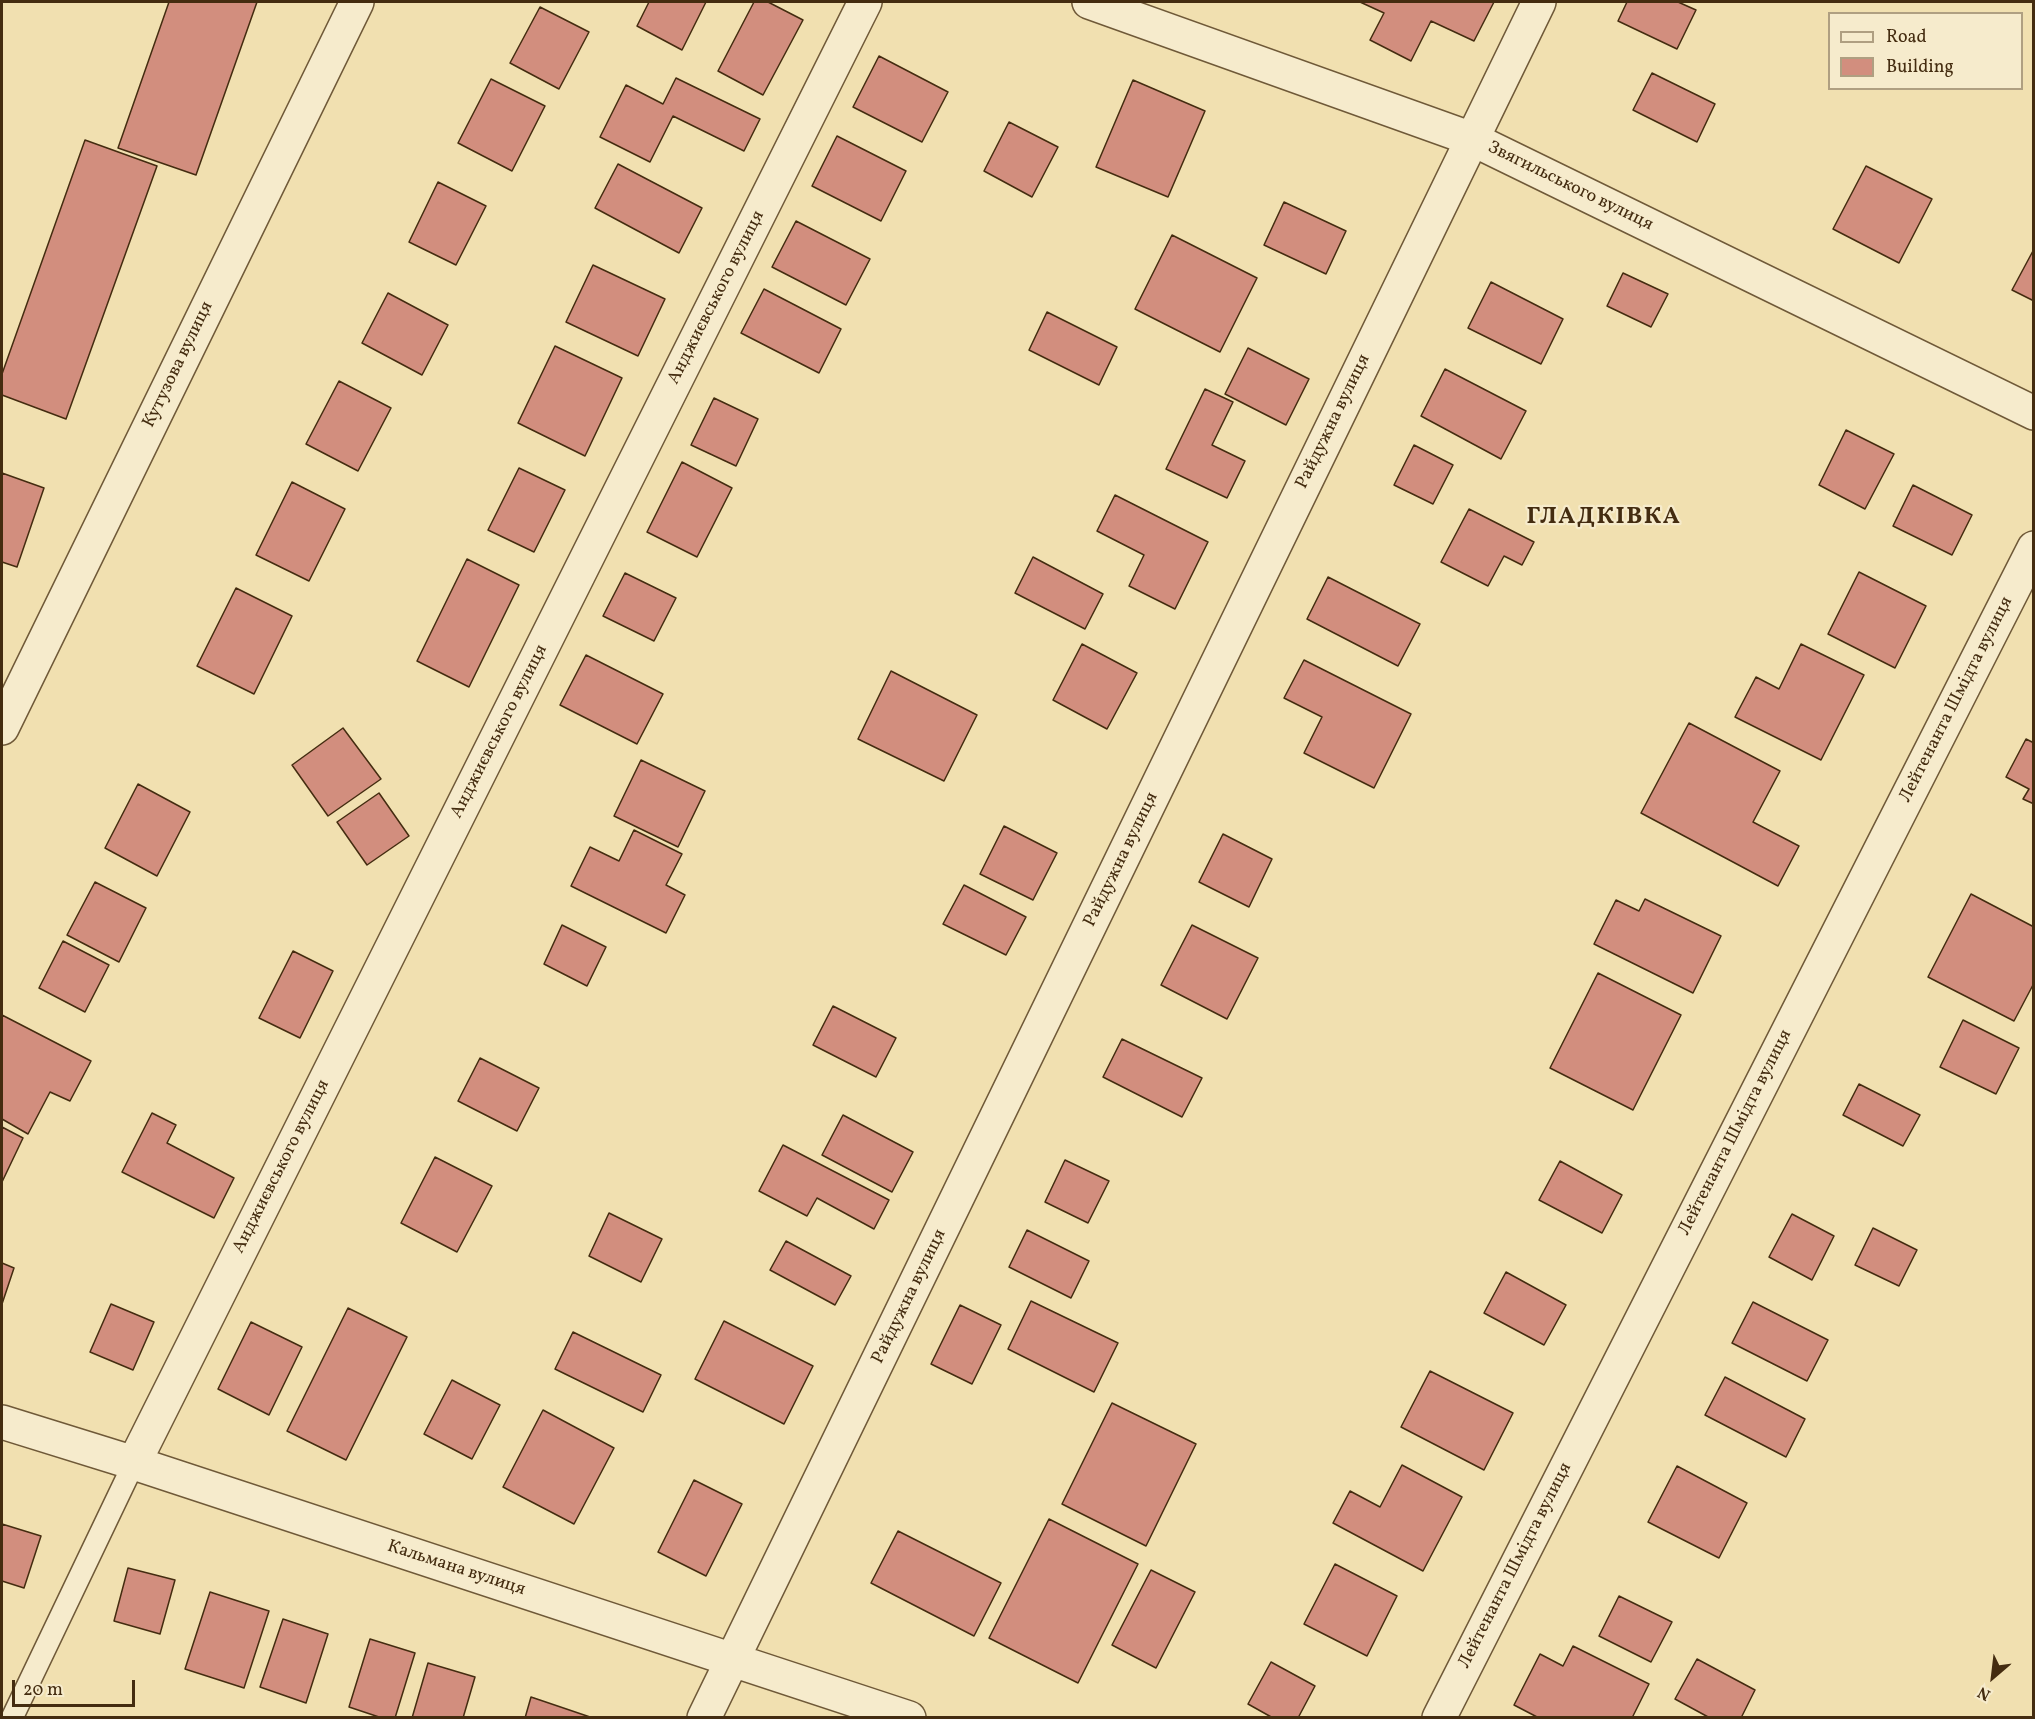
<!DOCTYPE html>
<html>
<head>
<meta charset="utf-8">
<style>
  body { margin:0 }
  #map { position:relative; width:2035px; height:1719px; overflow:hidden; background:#f1e0b0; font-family:Vollkorn,serif }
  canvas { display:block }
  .frame { position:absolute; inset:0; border:3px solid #442c10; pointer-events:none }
  .legend { position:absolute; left:1828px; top:12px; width:195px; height:78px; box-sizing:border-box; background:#f6ebcc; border:2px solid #af9f81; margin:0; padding:8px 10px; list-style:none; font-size:18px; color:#442c10 }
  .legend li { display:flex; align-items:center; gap:12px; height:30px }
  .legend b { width:30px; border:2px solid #af9f81 }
  .north { position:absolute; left:1963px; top:1647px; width:60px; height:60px; -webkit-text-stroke:4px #f6ebcc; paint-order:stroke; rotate:208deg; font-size:16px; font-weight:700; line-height:24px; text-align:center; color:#442c10 }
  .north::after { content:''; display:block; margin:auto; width:21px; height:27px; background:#442c10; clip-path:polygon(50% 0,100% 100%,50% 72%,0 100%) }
  .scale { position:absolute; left:12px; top:1680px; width:123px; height:27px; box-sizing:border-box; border:3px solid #442c10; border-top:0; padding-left:8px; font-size:18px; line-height:21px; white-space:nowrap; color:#442c10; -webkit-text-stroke:4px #f6ebcc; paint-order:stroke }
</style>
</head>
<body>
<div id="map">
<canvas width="2035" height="1719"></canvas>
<div class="frame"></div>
<ul class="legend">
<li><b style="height:8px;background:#f6ebcc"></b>Road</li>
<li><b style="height:16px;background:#d28e7e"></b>Building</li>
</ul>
<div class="north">N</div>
<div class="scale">20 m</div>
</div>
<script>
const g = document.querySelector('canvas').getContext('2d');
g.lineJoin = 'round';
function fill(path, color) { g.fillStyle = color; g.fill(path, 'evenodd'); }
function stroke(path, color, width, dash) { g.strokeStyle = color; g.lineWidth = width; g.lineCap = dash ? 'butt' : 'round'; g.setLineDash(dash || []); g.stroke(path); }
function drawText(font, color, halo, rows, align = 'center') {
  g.font = font + ' Vollkorn,serif'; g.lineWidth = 4.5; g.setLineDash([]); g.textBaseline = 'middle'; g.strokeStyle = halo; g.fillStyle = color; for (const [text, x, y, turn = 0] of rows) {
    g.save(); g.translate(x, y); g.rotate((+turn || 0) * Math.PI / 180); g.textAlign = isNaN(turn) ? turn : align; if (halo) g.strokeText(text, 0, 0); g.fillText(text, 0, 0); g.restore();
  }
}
const building = new Path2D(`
  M 169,2 L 257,2 L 196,175 L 118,148 Z
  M 649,2 L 706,2 L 682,50 L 637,26 Z
  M 754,2 L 768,2 L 803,20 L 763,95 L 718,71 Z
  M 1360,2 L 1494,2 L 1474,41 L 1431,21 L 1411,61 L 1370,40 L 1384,13 Z
  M 1627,2 L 1678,2 L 1696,10 L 1677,49 L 1618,21 Z
  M 540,7 L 589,32 L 559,89 L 510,63 Z
  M 879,56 L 948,92 L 922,142 L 853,107 Z
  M 1652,73 L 1715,104 L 1697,142 L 1633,110 Z
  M 676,78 L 760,119 L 744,151 L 673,116 L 650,162 L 600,137 L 626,85 L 663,104 Z
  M 491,79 L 545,106 L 512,171 L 458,143 Z
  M 1133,80 L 1205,111 L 1168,197 L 1096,167 Z
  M 1009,122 L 1058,147 L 1032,197 L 984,171 Z
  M 837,136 L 906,171 L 881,221 L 812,186 Z
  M 85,140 L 157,166 L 66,419 L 2,395 L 2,374 Z
  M 618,164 L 702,208 L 679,253 L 595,208 Z
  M 1866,166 L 1932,199 L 1899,263 L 1833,229 Z
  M 438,182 L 486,206 L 456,265 L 409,242 Z
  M 1284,202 L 1346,231 L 1326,274 L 1264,245 Z
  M 796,221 L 870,259 L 846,305 L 772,267 Z
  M 1172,235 L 1257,278 L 1220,352 L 1135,309 Z
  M 2034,249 L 2034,301 L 2012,290 Z
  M 593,265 L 665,299 L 638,356 L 566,322 Z
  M 1623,273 L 1668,294 L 1651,327 L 1607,306 Z
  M 1491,282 L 1563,319 L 1541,364 L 1468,328 Z
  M 764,289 L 841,329 L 819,373 L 741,333 Z
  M 388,293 L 448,325 L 422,375 L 362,343 Z
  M 1047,312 L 1117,347 L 1099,385 L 1029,350 Z
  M 555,346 L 622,378 L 585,456 L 518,423 Z
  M 1248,348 L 1309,379 L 1286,425 L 1225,394 Z
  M 1445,369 L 1526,411 L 1501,459 L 1421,416 Z
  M 339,381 L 391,408 L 358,471 L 306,444 Z
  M 1205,389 L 1233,402 L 1212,445 L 1245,461 L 1227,498 L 1166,469 Z
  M 714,398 L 758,419 L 736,466 L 691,445 Z
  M 1846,430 L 1894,454 L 1865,509 L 1819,485 Z
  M 1414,445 L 1453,465 L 1433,504 L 1394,485 Z
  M 682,462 L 732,488 L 697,557 L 647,532 Z
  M 519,468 L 565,490 L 534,552 L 488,530 Z
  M 2,473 L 44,488 L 17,567 L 2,562 Z
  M 292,482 L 345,509 L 309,581 L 256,555 Z
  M 1913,485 L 1972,515 L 1952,555 L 1893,526 Z
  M 1115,495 L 1208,542 L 1175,609 L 1129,586 L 1144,555 L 1097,531 Z
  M 1469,509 L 1534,542 L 1522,565 L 1504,556 L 1488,586 L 1441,562 Z
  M 1033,557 L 1103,594 L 1085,629 L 1015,593 Z
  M 467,559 L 519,585 L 469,687 L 417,661 Z
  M 1859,572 L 1926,606 L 1895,668 L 1828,634 Z
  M 625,573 L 676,598 L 654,641 L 603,616 Z
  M 1328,577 L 1420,624 L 1398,666 L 1307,619 Z
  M 236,588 L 292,616 L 254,694 L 197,666 Z
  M 1082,644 L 1137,673 L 1107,729 L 1053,700 Z
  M 1801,644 L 1864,675 L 1821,760 L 1735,717 L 1756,677 L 1779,689 Z
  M 586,655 L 663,694 L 637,744 L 560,705 Z
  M 1304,660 L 1411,714 L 1374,788 L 1304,753 L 1322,717 L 1284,698 Z
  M 891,671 L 977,715 L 944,781 L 858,739 Z
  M 1689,723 L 1780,771 L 1753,822 L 1799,846 L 1778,886 L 1641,813 Z
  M 343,728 L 381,779 L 328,816 L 292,765 Z
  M 2026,739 L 2034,743 L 2034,804 L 2023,799 L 2029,789 L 2006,777 Z
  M 641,760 L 705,791 L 678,847 L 614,816 Z
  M 138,784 L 190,812 L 157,876 L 105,848 Z
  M 379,793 L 409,836 L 367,865 L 337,822 Z
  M 1004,826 L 1057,853 L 1033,900 L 980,874 Z
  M 634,830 L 682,854 L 666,885 L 685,895 L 666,933 L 571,886 L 590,847 L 619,861 Z
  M 1223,834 L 1272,859 L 1249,907 L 1199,882 Z
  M 95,882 L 146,908 L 119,962 L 67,935 Z
  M 964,885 L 1026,917 L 1006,955 L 943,924 Z
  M 1971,894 L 2034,927 L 2034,983 L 2014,1021 L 1928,977 Z
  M 1645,899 L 1721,936 L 1693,993 L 1594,944 L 1616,900 L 1639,911 Z
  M 562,925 L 606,947 L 587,986 L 544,964 Z
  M 1192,925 L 1258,958 L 1227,1019 L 1161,985 Z
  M 63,941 L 109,965 L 85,1012 L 39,988 Z
  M 293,951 L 333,971 L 300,1038 L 259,1018 Z
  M 1598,973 L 1681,1015 L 1633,1110 L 1550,1068 Z
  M 833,1006 L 896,1038 L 876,1077 L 813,1045 Z
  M 2,1015 L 91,1061 L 70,1101 L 50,1092 L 28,1134 L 2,1119 Z
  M 1963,1020 L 2019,1048 L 1996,1094 L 1940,1067 Z
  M 1122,1039 L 1202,1078 L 1182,1117 L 1103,1077 Z
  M 480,1058 L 539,1088 L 517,1131 L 458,1101 Z
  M 1859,1084 L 1920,1115 L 1903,1146 L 1843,1115 Z
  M 152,1113 L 176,1125 L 167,1143 L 234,1178 L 214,1218 L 122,1172 Z
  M 843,1115 L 913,1152 L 892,1192 L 822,1155 Z
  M 2,1127 L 23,1138 L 2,1182 Z
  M 783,1145 L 889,1200 L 874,1229 L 817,1198 L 807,1216 L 759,1191 Z
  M 435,1157 L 492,1186 L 457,1252 L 401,1223 Z
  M 1065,1160 L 1109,1181 L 1088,1223 L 1045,1202 Z
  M 1560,1161 L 1622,1195 L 1602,1233 L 1539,1200 Z
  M 609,1213 L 662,1239 L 641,1282 L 589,1256 Z
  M 1792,1214 L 1834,1236 L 1812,1280 L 1769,1257 Z
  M 1873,1228 L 1917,1250 L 1899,1286 L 1855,1265 Z
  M 1027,1230 L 1089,1261 L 1071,1298 L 1009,1267 Z
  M 786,1241 L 851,1276 L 835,1305 L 770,1270 Z
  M 2,1263 L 14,1268 L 2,1304 Z
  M 1506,1272 L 1566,1305 L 1544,1345 L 1484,1313 Z
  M 1031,1301 L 1118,1343 L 1094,1392 L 1008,1349 Z
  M 1753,1302 L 1828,1340 L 1807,1381 L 1732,1343 Z
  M 111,1304 L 154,1322 L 133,1370 L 90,1352 Z
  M 960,1305 L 1001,1325 L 972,1384 L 931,1364 Z
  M 348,1308 L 407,1337 L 346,1460 L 287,1431 Z
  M 724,1321 L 813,1366 L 784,1424 L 695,1379 Z
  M 251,1322 L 302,1347 L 269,1415 L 218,1389 Z
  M 573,1332 L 661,1375 L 643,1412 L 555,1369 Z
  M 1430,1371 L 1513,1413 L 1484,1470 L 1401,1427 Z
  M 1725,1377 L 1805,1419 L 1786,1457 L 1705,1415 Z
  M 452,1380 L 500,1405 L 472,1459 L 424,1434 Z
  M 1112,1403 L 1196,1444 L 1146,1546 L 1062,1504 Z
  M 543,1410 L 614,1448 L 574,1524 L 503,1487 Z
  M 1402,1465 L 1462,1497 L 1423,1571 L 1333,1523 L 1350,1491 L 1380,1507 Z
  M 1677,1466 L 1747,1503 L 1719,1558 L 1648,1522 Z
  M 694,1480 L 742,1504 L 706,1576 L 658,1552 Z
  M 1049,1519 L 1138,1564 L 1078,1683 L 989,1638 Z
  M 2,1524 L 41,1536 L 24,1588 L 2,1581 Z
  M 898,1531 L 1001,1583 L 974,1636 L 871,1583 Z
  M 1335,1564 L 1397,1596 L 1367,1656 L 1304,1624 Z
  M 128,1568 L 175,1580 L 160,1634 L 114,1621 Z
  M 1151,1570 L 1195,1592 L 1156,1668 L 1112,1645 Z
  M 210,1592 L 269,1611 L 244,1688 L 185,1669 Z
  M 1619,1596 L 1672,1622 L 1651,1662 L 1599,1636 Z
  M 283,1619 L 328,1634 L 306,1703 L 260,1687 Z
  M 370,1639 L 415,1653 L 395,1718 L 382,1718 L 349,1707 Z
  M 1573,1646 L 1649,1684 L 1632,1718 L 1539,1718 L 1514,1705 L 1540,1654 L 1563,1666 Z
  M 1697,1659 L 1755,1690 L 1741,1718 L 1710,1718 L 1675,1699 Z
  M 1271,1662 L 1315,1686 L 1298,1718 L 1273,1718 L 1248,1704 Z
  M 428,1663 L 475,1677 L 463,1718 L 412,1718 Z
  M 531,1697 L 593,1718 L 525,1718 Z`);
fill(building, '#d28e7e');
stroke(building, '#442c10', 1.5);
const service = new Path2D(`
  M 12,1718 L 134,1463`);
const minor = new Path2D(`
  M 2,728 L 357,2
  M 2,1422 L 134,1463 L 909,1718
  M 134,1463 L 865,2
  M 704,1718 L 1539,2
  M 1439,1718 L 2034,548`);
const tertiary = new Path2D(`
  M 1089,2 L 1472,139 L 2034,413`);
stroke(service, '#6f5938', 24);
stroke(minor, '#6f5938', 36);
stroke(tertiary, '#6f5938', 36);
stroke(service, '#f6ebcc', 21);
stroke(minor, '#f6ebcc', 33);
stroke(tertiary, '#f6ebcc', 33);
drawText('18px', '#442c10', '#f6ebcc', [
  ["Звягильського вулиця",1570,187,26],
  ["Анджиєвського вулиця",717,298,-63],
  ["Кутузова вулиця",179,365,-64],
  ["Райдужна вулиця",1334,422,-64],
  ["Лейтенанта Шмідта вулиця",1957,700,-63],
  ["Анджиєвського вулиця",500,732,-63],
  ["Райдужна вулиця",1122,860,-64],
  ["Лейтенанта Шмідта вулиця",1736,1133,-63],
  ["Анджиєвського вулиця",282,1167,-63],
  ["Райдужна вулиця",910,1297,-64],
  ["Лейтенанта Шмідта вулиця",1516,1566,-63],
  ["Кальмана вулиця",456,1569,18]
]);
g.letterSpacing = '1.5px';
drawText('bold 24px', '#442c10', '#f6ebcc', [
  ["ГЛАДКІВКА",1604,519]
]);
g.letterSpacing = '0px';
</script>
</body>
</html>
